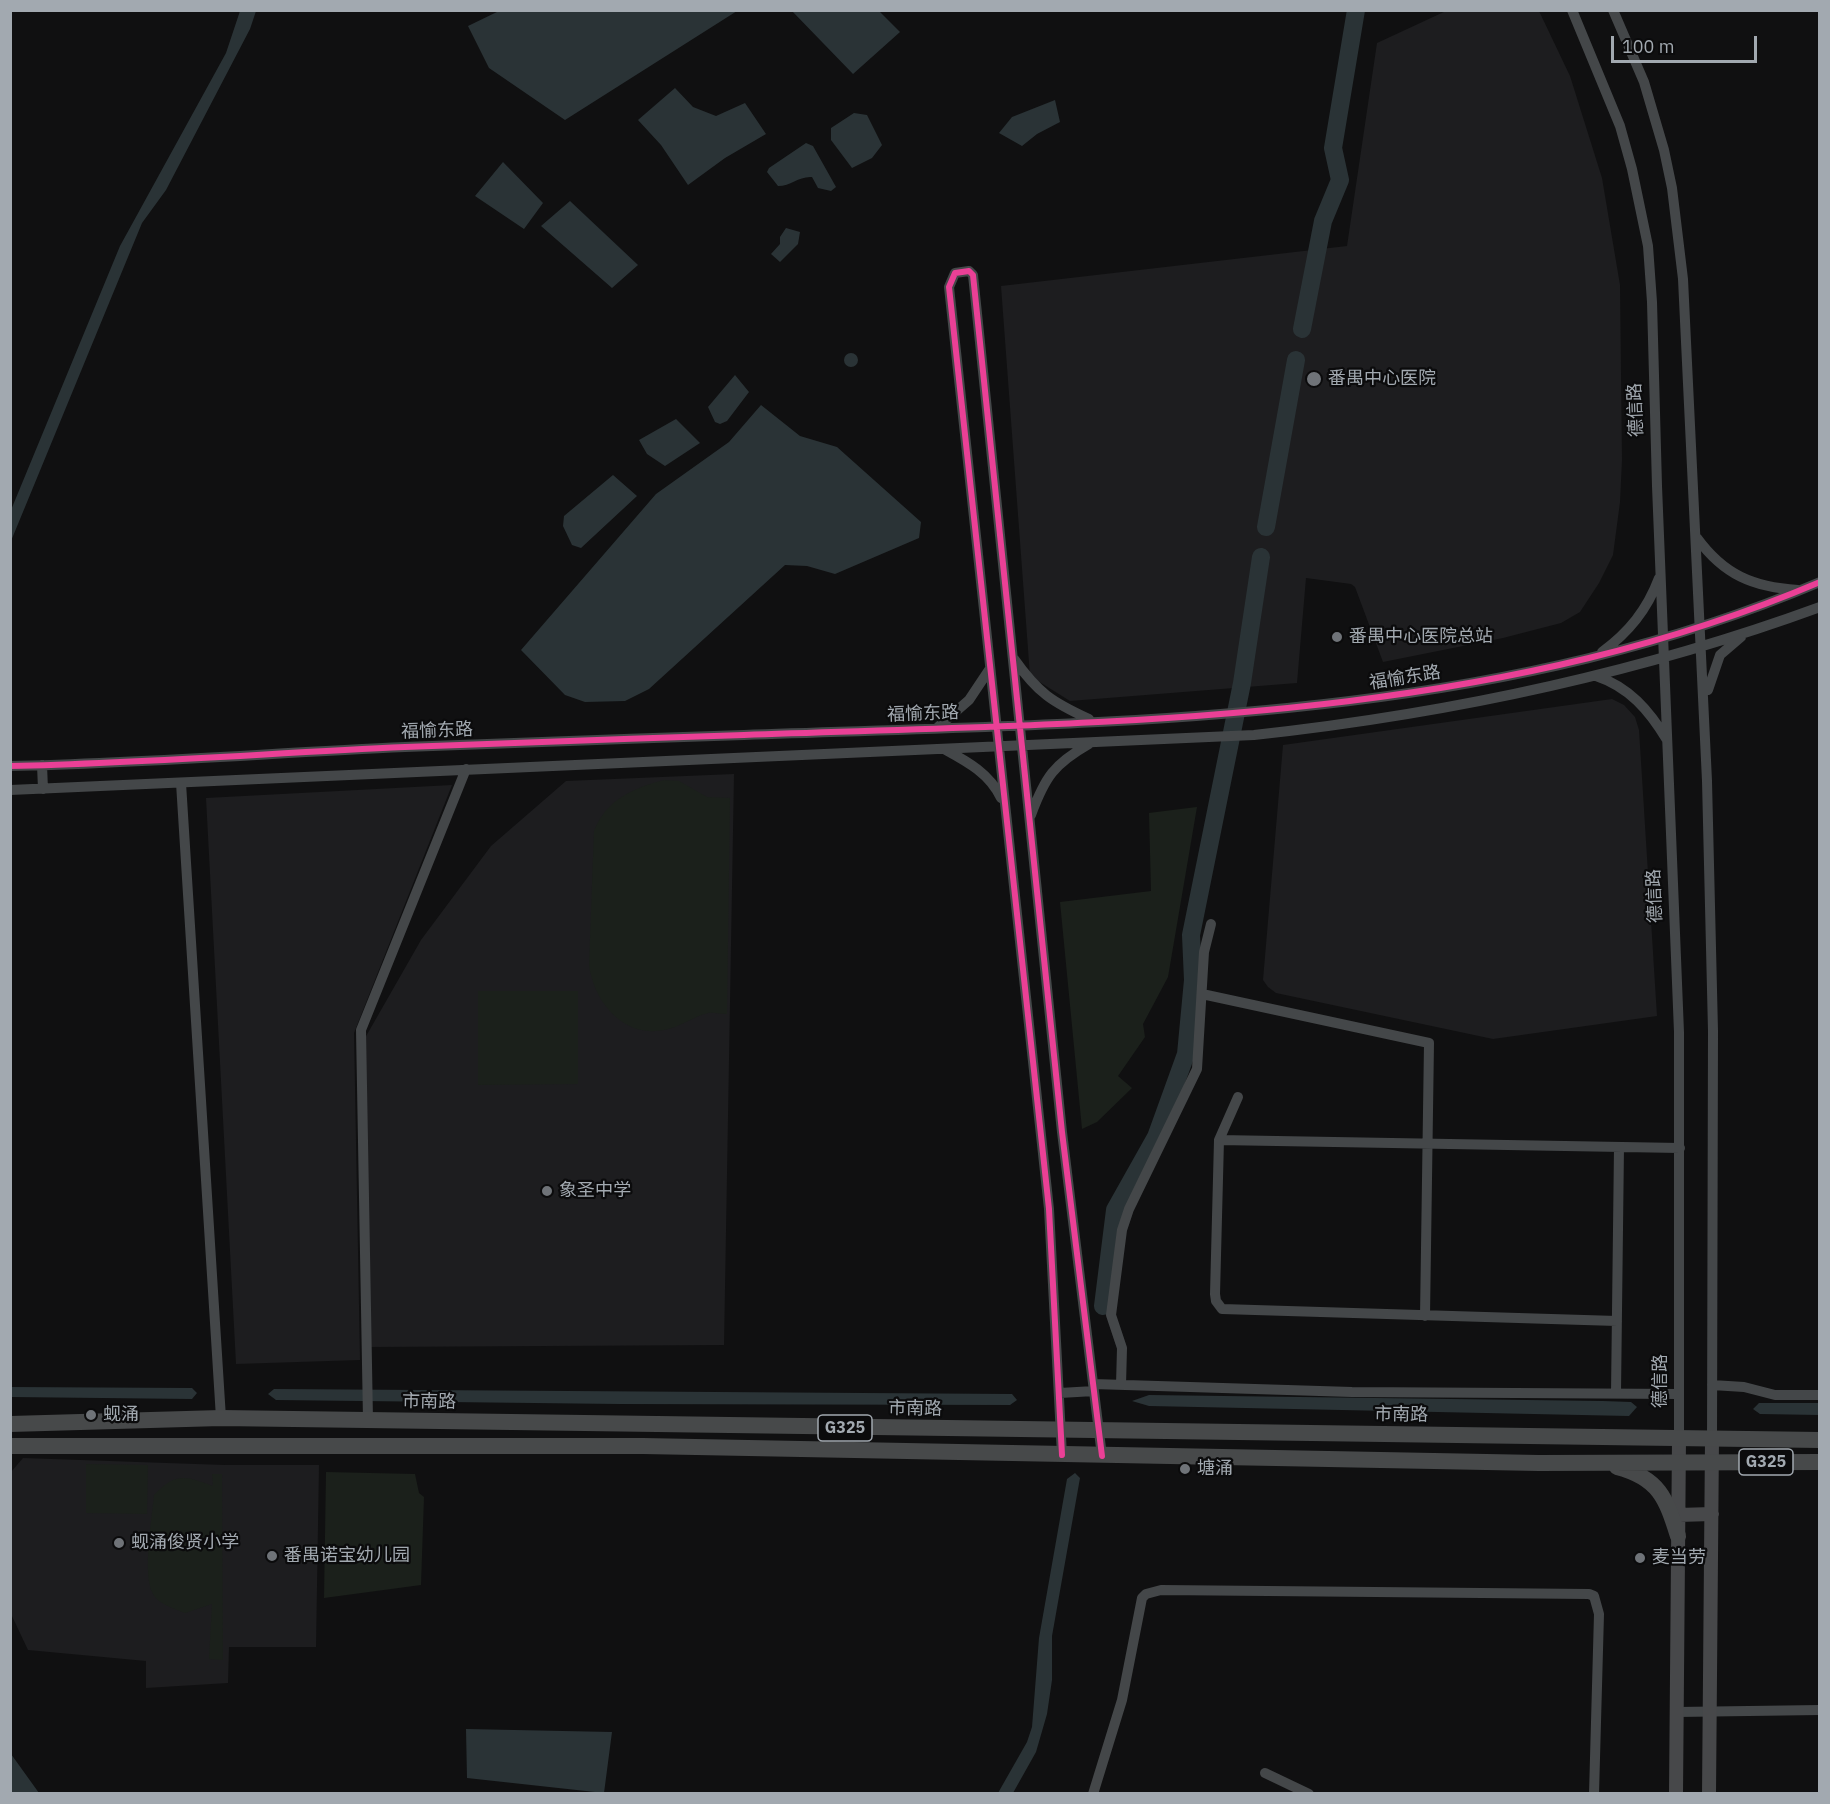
<!DOCTYPE html>
<html>
<head>
<meta charset="utf-8">
<style>
  body { margin:0 }
  #map { position:relative; width:1830px; height:1804px; overflow:hidden; background:#101011; font-family:"IBM Plex Sans",sans-serif }
  canvas { display:block }
  .frame { position:absolute; inset:0; border:12px solid #a2a9b0; pointer-events:none }
  .scale { position:absolute; left:1611px; top:36px; width:146px; height:27px; box-sizing:border-box; border:3px solid #a2a9b0; border-top:0; padding-left:8px; font-size:18px; line-height:21px; white-space:nowrap; color:#a2a9b0; -webkit-text-stroke:4px #0b0b0c; paint-order:stroke }
</style>
</head>
<body>
<div id="map">
<canvas width="1830" height="1804"></canvas>
<div class="frame"></div>
<div class="scale">100 m</div>
</div>
<script>
const g = document.querySelector('canvas').getContext('2d');
g.lineJoin = 'round';
function fill(path, color) { g.fillStyle = color; g.fill(path, 'evenodd'); }
function stroke(path, color, width, dash) { g.strokeStyle = color; g.lineWidth = width; g.lineCap = dash ? 'butt' : 'round'; g.setLineDash(dash || []); g.stroke(path); }
function drawText(font, color, halo, rows, align = 'center') {
  g.font = font + ' "IBM Plex Sans","Noto Sans SC",sans-serif'; g.lineWidth = 4.5; g.setLineDash([]); g.textBaseline = 'middle'; g.strokeStyle = halo; g.fillStyle = color; for (const [text, x, y, turn = 0] of rows) {
    g.save(); g.translate(x, y); g.rotate((+turn || 0) * Math.PI / 180); g.textAlign = isNaN(turn) ? turn : align; if (halo) g.strokeText(text, 0, 0); g.fillText(text, 0, 0); g.restore();
  }
}
fill(new Path2D(`
  M 1446,11 L 1539,11 L 1570,76 L 1602,178 L 1620,285 L 1622,460 L 1620,502 L 1613,555 L 1599,583 L 1580,612 L 1561,623 L 1503,638 L 1383,662 L 1355,587 L 1351,584 L 1306,578 L 1297,683 L 1070,701 L 1030,676 L 1001,286 L 1347,246 L 1377,43 Z
  M 1612,699 L 1624,705 L 1635,717 L 1639,730 L 1657,1016 L 1493,1039 L 1276,993 L 1268,987 L 1263,980 L 1283,745 Z
  M 734,774 L 724,1345 L 369,1347 L 365,1038 L 421,940 L 491,846 L 566,781 Z
  M 452,785 L 354,1033 L 360,1360 L 236,1364 L 206,798 Z
  M 23,1458 L 225,1465 L 319,1465 L 316,1647 L 229,1647 L 228,1683 L 146,1688 L 146,1661 L 28,1650 L 11,1614 L 11,1472 Z`), '#1d1d1f');
fill(new Path2D(`
  M 664,780 L 679,781 L 707,797 L 730,798 L 727,1014 C 721,1014 713,1012 708,1013 C 694,1016 681,1027 664,1030 C 623,1038 594,1002 589,965 L 594,831 C 606,800 633,788 664,780 Z
  M 1197,807 L 1168,977 L 1143,1024 L 1145,1037 L 1118,1076 L 1132,1088 L 1097,1122 L 1082,1129 L 1060,902 L 1151,891 L 1149,813 Z
  M 478,991 L 578,991 L 578,1084 L 478,1085 Z
  M 86,1464 L 148,1465 L 147,1514 L 86,1513 Z
  M 326,1472 L 415,1474 L 419,1493 L 424,1497 L 421,1585 L 324,1598 Z
  M 212,1474 L 222,1474 L 223,1660 L 209,1659 L 212,1604 L 185,1613 C 175,1609 158,1604 153,1594 C 142,1574 152,1518 154,1495 C 176,1472 185,1476 213,1486 Z`), '#1b201b');
fill(new Path2D(`
  M 240,11 L 256,11 L 250,29 L 166,190 L 142,223 L 11,541 L 11,510 L 120,246 L 226,53 Z
  M 499,11 L 499,10 L 737,11 L 565,120 L 489,68 L 468,26 Z
  M 792,11 L 879,11 L 900,32 L 853,74 Z
  M 675,88 L 693,107 L 716,116 L 745,103 L 766,134 L 725,158 L 688,185 L 661,145 L 638,120 Z
  M 1055,100 L 1060,122 L 1037,134 L 1022,146 L 999,133 L 1012,117 Z
  M 854,113 L 867,115 L 882,145 L 872,158 L 852,168 L 831,140 L 831,128 Z
  M 806,143 L 813,146 L 836,187 L 831,191 L 818,188 L 812,177 C 799,176 791,186 778,186 L 767,172 L 769,168 Z
  M 503,162 L 543,203 L 524,229 L 475,196 Z
  M 570,201 L 638,265 L 612,288 L 541,226 Z
  M 786,228 L 800,232 L 798,244 L 780,262 L 771,254 L 780,244 L 780,237 Z
  M844 360a7 7 0 1 1 14 0a7 7 0 1 1-14 0Z
  M 735,375 L 749,392 L 727,421 L 720,424 L 715,422 L 708,407 Z
  M 761,405 L 800,436 L 837,447 L 921,522 L 919,538 L 835,574 L 807,566 L 785,565 L 649,689 L 625,701 L 585,702 L 565,695 L 521,650 L 656,494 L 729,442 Z
  M 676,419 L 700,443 L 665,466 L 647,454 L 639,440 Z
  M 613,475 L 637,496 L 581,548 L 572,545 L 563,526 L 564,516 Z
  M 11,1387 L 192,1388 L 197,1393 L 192,1399 L 11,1397 Z
  M 274,1389 L 1012,1394 L 1017,1400 L 1010,1405 L 619,1404 L 276,1400 L 268,1394 Z
  M 1149,1395 L 1603,1401 L 1631,1402 L 1637,1407 L 1629,1416 L 1149,1406 L 1132,1401 Z
  M 1759,1403 L 1819,1403 L 1819,1415 L 1760,1414 L 1753,1409 Z
  M 1075,1473 L 1080,1478 L 1052,1636 L 1052,1680 L 1047,1714 L 1036,1752 L 1013,1793 L 998,1793 L 1027,1742 L 1032,1727 L 1039,1638 L 1067,1479 Z
  M 466,1729 L 612,1732 L 604,1793 L 467,1778 Z
  M 11,1754 L 39,1793 L 12,1793 Z`), '#2a3336');
stroke(new Path2D(`
  M 1302,329 L 1323,221 L 1340,180 L 1333,148 L 1356,10
  M 1266,527 L 1296,360
  M 1103,1306 L 1115,1210 L 1156,1137 L 1186,1054 L 1193,980 L 1191,935 L 1242,683 L 1261,557`), '#2a3336', 18);
stroke(new Path2D(`
  M 1572,10 L 1620,126 L 1632,169 L 1648,246 L 1652,302 L 1657,486 L 1679,1032 L 1679,1438
  M 1613,10 L 1644,82 L 1664,150 L 1672,188 L 1683,279 L 1707,781 L 1713,1031 L 1712,1439
  M 1697,538 C 1724,575 1753,587 1798,590
  M 1602,652 C 1629,632 1647,610 1659,578
  M 1014,659 C 1038,693 1052,702 1089,719
  M 1596,676 C 1629,687 1649,710 1667,740
  M 1708,690 L 1720,655 L 1741,637
  M 938,727 L 969,700 L 989,670
  M 946,750 C 968,762 990,774 1001,798
  M 42,765 L 43,789
  M 10,766 C 142,763 273,753 405,747 C 518,742 631,739 744,735 C 1105,722 1482,726 1820,582
  M 181,783 L 221,1418
  M 10,790 L 1254,735 C 1447,714 1637,674 1820,607
  M 1031,815 C 1045,777 1054,764 1089,744
  M 1202,994 L 1429,1043 L 1425,1316
  M 1238,1097 L 1219,1140 L 1215,1294 L 1216,1301 L 1222,1309 L 1617,1321
  M 1219,1140 L 1680,1148
  M 1093,1384 L 1352,1392 L 1679,1394
  M 1121,1385 L 1122,1348 L 1111,1315 L 1122,1230 L 1129,1209 L 1197,1069 L 1204,952 L 1211,924
  M 1712,1385 L 1744,1387 L 1775,1395 L 1820,1395
  M 1060,1393 L 1094,1391
  M 1616,1393 L 1619,1147
  M 368,1420 L 361,1030 L 466,769
  M 1062,1455 L 1049,1209 L 949,287 L 955,273 L 969,271 L 973,275 L 1062,1132 L 1102,1456
  M 1677,1712 L 1820,1710
  M 1265,1773 L 1309,1794
  M 1093,1794 L 1122,1700 L 1142,1598 L 1146,1594 L 1161,1590 L 1589,1594 L 1594,1596 L 1599,1614 L 1594,1794`), '#444749', 10);
stroke(new Path2D(`
  M 1678,1515 L 1712,1514
  M 1676,1794 L 1679,1438
  M 1709,1794 L 1712,1439`), '#47484a', 14);
stroke(new Path2D(`
  M 10,1424 L 221,1418 L 1820,1440
  M 10,1446 L 643,1446 L 1539,1463 L 1820,1462
  M 1617,1467 C 1659,1478 1666,1498 1678,1536`), '#47494a', 16);
stroke(new Path2D(`
  M 10,766 C 142,763 273,753 405,747 C 518,742 631,739 744,735 C 1105,722 1482,726 1820,582
  M 1062,1455 L 1049,1209 L 949,287 L 955,273 L 969,271 L 973,275 L 1062,1132 L 1102,1456`), '#ea4096', 6);
for (const [x, y, r, color] of [
  [1314,379,8,"#6f7378"],
  [1337,637,6,"#6f7378"],
  [547,1191,6,"#6f7378"],
  [91,1415,6,"#6f7378"],
  [1185,1469,6,"#6f7378"],
  [119,1543,6,"#6f7378"],
  [272,1556,6,"#6f7378"],
  [1640,1558,6,"#6f7378"]
]) { const dot = new Path2D(); dot.arc(x, y, r, 0, 2 * Math.PI); g.fillStyle = color; g.fill(dot); stroke(dot, '#0b0b0c', 2); }
for (const [x, y, w] of [
  [845,1428,54],
  [1766,1462,54]
]) { const box = new Path2D(); box.roundRect(x - w / 2, y - 13, w, 26, 4.5); g.fillStyle = '#0b0b0c'; g.fill(box); stroke(box, '#a2a9b0', 1.5); }
drawText('bold 16px', '#a2a9b0', null, [
  ["G325",845,1428],
  ["G325",1766,1462]
]);
drawText('18px', '#a2a9b0', '#0b0b0c', [
  ["番禺中心医院",1328,379],
  ["番禺中心医院总站",1349,637],
  ["象圣中学",559,1191],
  ["蚬涌",103,1415],
  ["塘涌",1197,1469],
  ["蚬涌俊贤小学",131,1543],
  ["番禺诺宝幼儿园",284,1556],
  ["麦当劳",1652,1558]
], 'left');
drawText('18px', '#a2a9b0', '#0b0b0c', [
  ["德信路",1636,410,-92],
  ["福愉东路",1405,678,-9],
  ["福愉东路",923,714,-2],
  ["福愉东路",437,731,-2],
  ["德信路",1655,896,-92],
  ["德信路",1661,1381,-90],
  ["市南路",429,1402,1],
  ["市南路",915,1409,1],
  ["市南路",1401,1415,1]
]);
</script>
</body>
</html>
